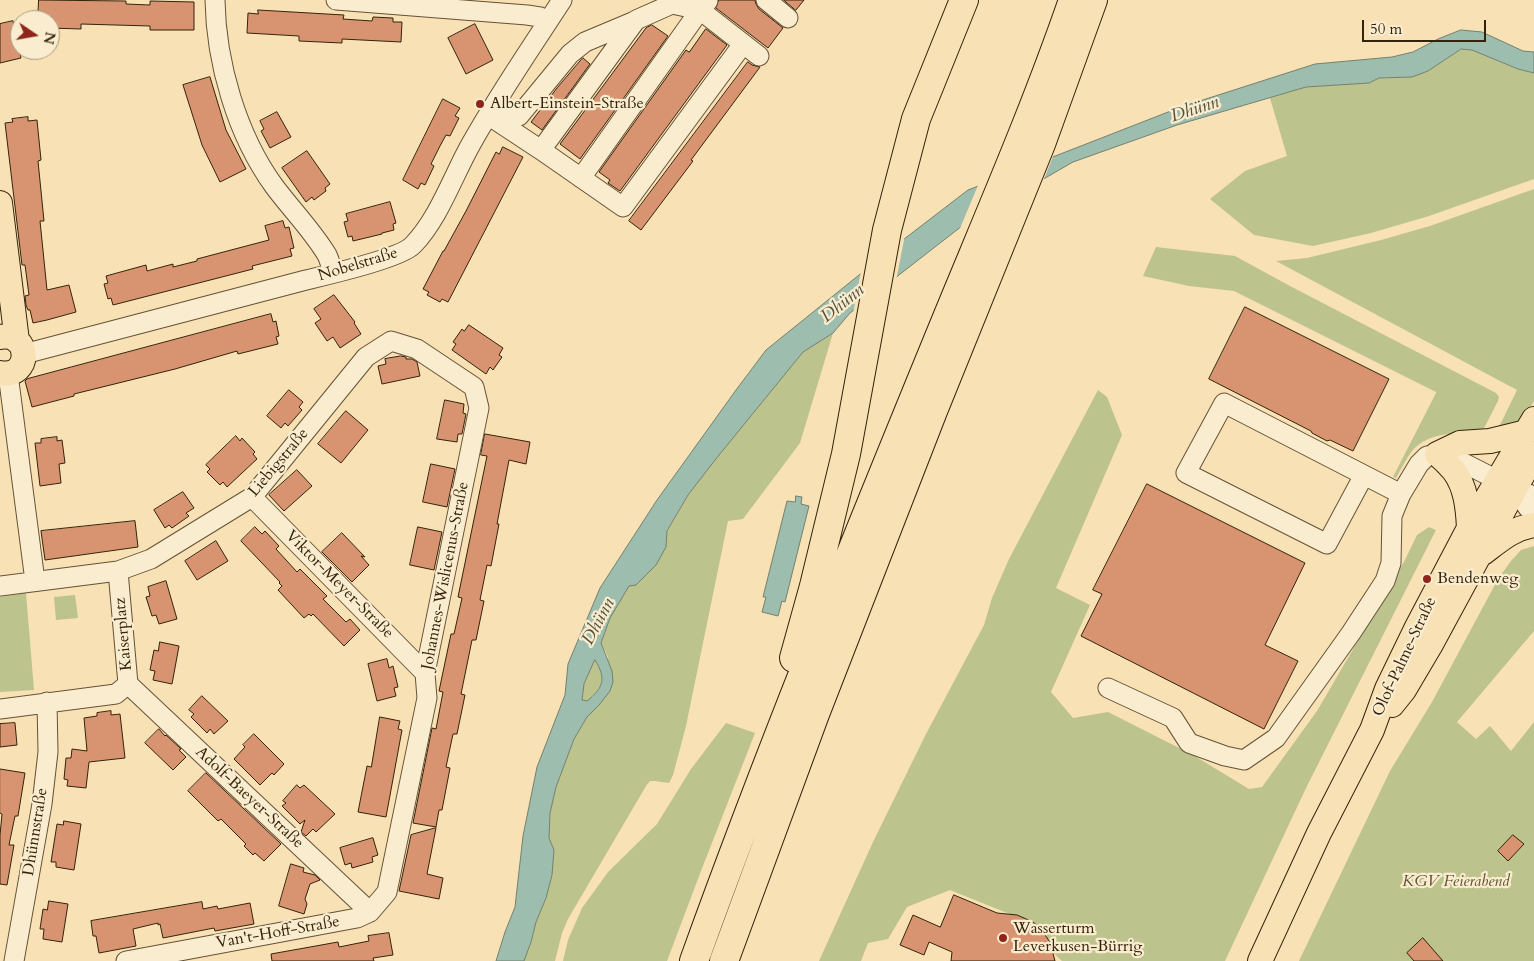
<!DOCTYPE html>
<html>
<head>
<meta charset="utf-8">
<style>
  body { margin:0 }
  #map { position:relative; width:1534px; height:961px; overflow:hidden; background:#f8e1b5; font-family:Cardo,serif }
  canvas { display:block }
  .north { position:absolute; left:10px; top:10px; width:50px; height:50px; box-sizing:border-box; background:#faeccf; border:1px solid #ab9c81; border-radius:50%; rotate:102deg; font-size:14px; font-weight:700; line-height:20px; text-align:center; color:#34230b }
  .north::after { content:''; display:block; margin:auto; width:18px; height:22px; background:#8f2418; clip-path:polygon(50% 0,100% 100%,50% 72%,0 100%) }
  .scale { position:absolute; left:1362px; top:20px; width:124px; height:22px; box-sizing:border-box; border:2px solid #34230b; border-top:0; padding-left:6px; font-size:15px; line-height:18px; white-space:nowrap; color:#34230b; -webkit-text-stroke:4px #faeccf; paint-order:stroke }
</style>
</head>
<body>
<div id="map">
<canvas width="1534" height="961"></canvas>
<div class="north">N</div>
<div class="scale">50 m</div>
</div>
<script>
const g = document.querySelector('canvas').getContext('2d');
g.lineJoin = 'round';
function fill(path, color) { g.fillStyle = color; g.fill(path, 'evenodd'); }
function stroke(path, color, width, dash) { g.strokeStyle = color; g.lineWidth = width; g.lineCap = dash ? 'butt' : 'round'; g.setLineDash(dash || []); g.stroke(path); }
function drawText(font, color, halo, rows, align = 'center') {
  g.font = font + ' Cardo,serif'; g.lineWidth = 4.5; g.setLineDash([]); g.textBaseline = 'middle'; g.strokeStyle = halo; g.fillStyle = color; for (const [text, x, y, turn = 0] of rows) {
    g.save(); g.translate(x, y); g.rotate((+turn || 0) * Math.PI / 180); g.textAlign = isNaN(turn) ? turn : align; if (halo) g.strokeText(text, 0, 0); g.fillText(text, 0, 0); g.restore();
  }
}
fill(new Path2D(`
  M 1461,49 L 1472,50 L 1518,69 L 1534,73 L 1534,179 L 1429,216 L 1371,233 L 1313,246 L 1254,235 L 1210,199 L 1245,171 L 1287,156 L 1270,98 L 1306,87 L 1369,83 L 1379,78 L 1412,77 L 1428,71 Z
  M 1534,189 L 1534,401 L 1526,415 L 1518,424 L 1499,427 L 1517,390 L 1276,261 L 1307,258 L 1381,240 L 1430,226 Z
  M 1156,247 L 1235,256 L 1290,286 L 1496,393 L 1499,397 L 1498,401 L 1481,434 C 1457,433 1429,431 1412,451 C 1406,459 1401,469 1396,478 L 1393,477 L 1436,393 L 1436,392 L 1234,291 L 1189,286 L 1143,276 Z
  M 833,333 L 800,443 L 743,519 L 728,521 L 686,726 L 673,775 L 669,783 L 655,781 L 650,781 L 646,786 L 568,919 L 562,933 L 555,961 L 524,961 L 531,942 L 536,922 L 546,898 L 551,875 L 554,850 L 549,838 L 550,813 L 556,787 L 574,739 L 587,717 L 599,705 L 608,657 L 601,643 L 610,618 L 629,586 L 666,547 L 667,532 L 688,495 L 715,460 L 803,352 Z
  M 1098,390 L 1107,397 L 1122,435 L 1056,588 L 1090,605 L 1051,692 L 1073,718 L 1108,712 L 1193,755 L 1249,789 L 1262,787 L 1317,711 L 1405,560 L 1417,535 L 1429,527 L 1436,530 L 1306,788 L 1225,961 L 1062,961 L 1043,943 L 1047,929 L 950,890 L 907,907 L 888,939 L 868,943 L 861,961 L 819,961 L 873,842 L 926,734 L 984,625 L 992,598 L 1009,559 Z
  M 1534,546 L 1534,631 L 1457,722 L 1476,739 L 1490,726 L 1511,751 L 1534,722 L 1534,961 L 1299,961 L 1390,771 L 1432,702 L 1498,579 L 1511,561 L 1521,550 Z
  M 26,593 L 34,690 L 0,692 L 0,597 Z
  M 75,595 L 78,618 L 56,620 L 54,597 Z
  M 595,660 C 607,679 603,687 587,701 L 581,700 L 584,684 Z
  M 726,723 L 755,733 L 701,871 L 667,961 L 563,961 L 568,940 L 582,908 L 608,872 L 657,824 L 691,769 Z`), '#bdc38d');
const water = new Path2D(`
  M 1461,30 L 1482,32 L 1523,51 L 1534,52 L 1534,73 L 1518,69 L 1472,50 L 1461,49 L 1428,71 L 1412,77 L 1379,78 L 1369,83 L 1306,87 L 1177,125 L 1073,162 L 962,226 L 850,313 L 833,333 L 803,352 L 715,460 L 688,495 L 667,531 L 666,547 L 656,565 L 636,585 L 629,586 L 610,618 L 601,643 L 612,671 L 613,682 L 610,691 L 599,705 L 587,717 L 574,739 L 556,787 L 550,813 L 549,838 L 554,850 L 552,875 L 546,898 L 536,922 L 531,942 L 524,961 L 496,961 L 505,932 L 515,907 L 523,836 L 537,767 L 565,695 L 568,664 L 600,588 L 657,500 L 736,390 L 766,350 L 895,246 L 968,190 L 1181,107 L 1315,64 L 1392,57 L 1413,52 L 1438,39 ZM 595,660 C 607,679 603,688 587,701 L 582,700 L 584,684 Z
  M 796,496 L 802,497 L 801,504 L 809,506 L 785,602 L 782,601 L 778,616 L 762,612 L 766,597 L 763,597 L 787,501 L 795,502 Z`);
fill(water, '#9dbeae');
stroke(water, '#73806d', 1);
fill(new Path2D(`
  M 1054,154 L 1042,184 L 1003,204 L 958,233 L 979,183 Z
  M 905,235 L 896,281 L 853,314 L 861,271 Z`), '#f8e1b5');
const building = new Path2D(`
  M 39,0 L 126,1 L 126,4 L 150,5 L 150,1 L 194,2 L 194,30 L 150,30 L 150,26 L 81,24 L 81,29 L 50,28 L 50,20 L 38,20 Z
  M 719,0 L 755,0 L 756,4 L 759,9 L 783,28 L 768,48 L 716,8 Z
  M 784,0 L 804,0 L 796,10 Z
  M 258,10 L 344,15 L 343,19 L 372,21 L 373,17 L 393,18 L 393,22 L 402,22 L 401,42 L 342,39 L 342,43 L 299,41 L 299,36 L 247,33 L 248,13 L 258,14 Z
  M 13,21 L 21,58 L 0,63 L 0,24 Z
  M 475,24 L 493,60 L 466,74 L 448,38 Z
  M 652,25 L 668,36 L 580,159 L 560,144 L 646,28 Z
  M 706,29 L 727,45 L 620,191 L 608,183 L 610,180 L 599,172 L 686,50 L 689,52 Z
  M 583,58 L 590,64 L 542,130 L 531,122 L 557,88 Z
  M 748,62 L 752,65 L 760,67 L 691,160 L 693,161 L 641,230 L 629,221 Z
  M 210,77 L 226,130 L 246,169 L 220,182 L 202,145 L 183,85 Z
  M 443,99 L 460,108 L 455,116 L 459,118 L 450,136 L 446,135 L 440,146 L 431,164 L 434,166 L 425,185 L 421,183 L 418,189 L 403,180 Z
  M 277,112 L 291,137 L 270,148 L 261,131 L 264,129 L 260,121 Z
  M 28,117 L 28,121 L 37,120 L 41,160 L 38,161 L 44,221 L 40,221 L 47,290 L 69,285 L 76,312 L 47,320 L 33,323 L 30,310 L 28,310 L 26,305 L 25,296 L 29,295 L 25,265 L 22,265 L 5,123 L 13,122 L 12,119 Z
  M 503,147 L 523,157 L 448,302 L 442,299 L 440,302 L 427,295 L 429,292 L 423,289 L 443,251 L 444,251 L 466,211 L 496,152 L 499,154 Z
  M 307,151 L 330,184 L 325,188 L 326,191 L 314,200 L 312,197 L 306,202 L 282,168 Z
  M 390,202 L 396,223 L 393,224 L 394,230 L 382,233 L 382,234 L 353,241 L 352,236 L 348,237 L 344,222 L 348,221 L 346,214 Z
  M 283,221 L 285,228 L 289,227 L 294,248 L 290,249 L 292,256 L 252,266 L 253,269 L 113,305 L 111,298 L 108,299 L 104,284 L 108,283 L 106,276 L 146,265 L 147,271 L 173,264 L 173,267 L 197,261 L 197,259 L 269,240 L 265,226 Z
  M 334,295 L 355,322 L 354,323 L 361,334 L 340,348 L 333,337 L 327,341 L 315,323 L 321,319 L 314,309 Z
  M 1245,307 L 1389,379 L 1353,451 L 1330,440 L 1327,441 L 1312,433 L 1311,431 L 1209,379 Z
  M 271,314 L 273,322 L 276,321 L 279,336 L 276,337 L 278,344 L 238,354 L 237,351 L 175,369 L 74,394 L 74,396 L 32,407 L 25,381 L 27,379 Z
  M 469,325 L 503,348 L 499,355 L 502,357 L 493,370 L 490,367 L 486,374 L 452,350 L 456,344 L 453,342 L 462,329 L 464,331 Z
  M 401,356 L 406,357 L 406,359 L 412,359 L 417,362 L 420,376 L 382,384 L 378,366 L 386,364 L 385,359 Z
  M 289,390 L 303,402 L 299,407 L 302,410 L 288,426 L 285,423 L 281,428 L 267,416 Z
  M 445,400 L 464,404 L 463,413 L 466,414 L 462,434 L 458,434 L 457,442 L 437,439 Z
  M 346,411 L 368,430 L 341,463 L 318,444 Z
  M 485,434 L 530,442 L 526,464 L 509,460 L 497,524 L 499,524 L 491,566 L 487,565 L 480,600 L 484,601 L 476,640 L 472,640 L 461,694 L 465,695 L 457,734 L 453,734 L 446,767 L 450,768 L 442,810 L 439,810 L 436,827 L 413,823 L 432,728 L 436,729 L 443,692 L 439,691 L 451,634 L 454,634 L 462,598 L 458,597 L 487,456 L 481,455 Z
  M 236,436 L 240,441 L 242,438 L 255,452 L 253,454 L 257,459 L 227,487 L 223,482 L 220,485 L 207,472 L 210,469 L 206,465 Z
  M 57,437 L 57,441 L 62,440 L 65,463 L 59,464 L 61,483 L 40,486 L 35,443 L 41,443 L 41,439 Z
  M 431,464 L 455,469 L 447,507 L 423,502 Z
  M 297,470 L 312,486 L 284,511 L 269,495 Z
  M 1147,484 L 1305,563 L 1265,645 L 1298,661 L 1264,729 L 1081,636 L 1102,594 L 1093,590 Z
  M 183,492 L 194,508 L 186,513 L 189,516 L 172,528 L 169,525 L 165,528 L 154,510 Z
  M 135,521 L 138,547 L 45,560 L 41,531 Z
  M 255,527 L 262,534 L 265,531 L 279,546 L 276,549 L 297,572 L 300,569 L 327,596 L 323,599 L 346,622 L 350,619 L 360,630 L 344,646 L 313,614 L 311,616 L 309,614 L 304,618 L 278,590 L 282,586 L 279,583 L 280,582 L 241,541 Z
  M 418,527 L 442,532 L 434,570 L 410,565 Z
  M 342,533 L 365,557 L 361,556 L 369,565 L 352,582 L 322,552 Z
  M 216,541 L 228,561 L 197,580 L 185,561 Z
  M 166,581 L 177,619 L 159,624 L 156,615 L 152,616 L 146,597 L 150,596 L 148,587 Z
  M 160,642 L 179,646 L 172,684 L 153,680 L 155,671 L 150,670 L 154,650 L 158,651 Z
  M 387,659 L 389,668 L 393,666 L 398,687 L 394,688 L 396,696 L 377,701 L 368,664 Z
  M 202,696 L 228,721 L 214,734 L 210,729 L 207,733 L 191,717 L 194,714 L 189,710 Z
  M 111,711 L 111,715 L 120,714 L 125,758 L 89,762 L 86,788 L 67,786 L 68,780 L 64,779 L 66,758 L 71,758 L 72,749 L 87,751 L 84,718 L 97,716 L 97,713 Z
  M 380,717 L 400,721 L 398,729 L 402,730 L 386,817 L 358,812 L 367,766 L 371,767 Z
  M 15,723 L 17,745 L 0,747 L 0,724 Z
  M 159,729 L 165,736 L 166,735 L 181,749 L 179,750 L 186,757 L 173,770 L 145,743 Z
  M 254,734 L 284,764 L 274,775 L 272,773 L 260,785 L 234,759 L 245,747 L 243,745 Z
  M 0,769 L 25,773 L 18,816 L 15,816 L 9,845 L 14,845 L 7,885 L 0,884 L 0,835 L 2,814 L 0,813 Z
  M 206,773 L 281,844 L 264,861 L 255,853 L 253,855 L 244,846 L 246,844 L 221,819 L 218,821 L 188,791 Z
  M 297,785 L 300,788 L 304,785 L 335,814 L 316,832 L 313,829 L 306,836 L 301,832 L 305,820 L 300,824 L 282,806 L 286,803 L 283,801 Z
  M 64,821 L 81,824 L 74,870 L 56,867 L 56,862 L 51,862 L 57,824 L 63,825 Z
  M 436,828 L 427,874 L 443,878 L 439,899 L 399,891 L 411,835 Z
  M 1513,835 L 1524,844 L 1508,861 L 1498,851 Z
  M 373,838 L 378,855 L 372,857 L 373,862 L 352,868 L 351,863 L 345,865 L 340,848 Z
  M 291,864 L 304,868 L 303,872 L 315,875 L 320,880 L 310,884 L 305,899 L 307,904 L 304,914 L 279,906 Z
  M 954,895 L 997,913 L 1017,915 L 1033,922 L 1040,928 L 1050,942 L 1055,961 L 951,961 L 952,952 L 929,942 L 924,955 L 900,945 L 913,915 L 940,927 Z
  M 49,901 L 68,904 L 62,942 L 43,939 L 44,929 L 40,929 L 43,909 L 47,910 Z
  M 202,902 L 203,909 L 217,906 L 218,909 L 250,903 L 254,924 L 215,931 L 214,928 L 163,938 L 160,924 L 158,925 L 158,923 L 133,929 L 136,946 L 99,953 L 96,936 L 93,936 L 91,921 Z
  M 389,933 L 393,955 L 373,958 L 374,961 L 272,961 L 271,954 L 338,942 L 339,947 L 369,941 L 368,936 Z
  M 1423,938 L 1443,961 L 1414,961 L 1407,953 Z`);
fill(building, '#d89470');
stroke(building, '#34230b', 1);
const minor = new Path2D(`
  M 215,0 C 216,63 237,135 274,186 C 291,209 312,230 327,255 C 330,261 331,267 333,273
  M 336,0 L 527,15 L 540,17 L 548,21
  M 766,0 L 788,18
  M 708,1 L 700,10 L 759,56
  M 488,115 L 541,150 L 623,207 L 743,44
  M 491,115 L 511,118 L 519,116 L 570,54 L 585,42 L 635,21
  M 541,150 L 636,20 L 672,4 L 700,10 L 581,178
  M 24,354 C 118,330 212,305 306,280 C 327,275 401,258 413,245 C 439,218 453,176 471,144 C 499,94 531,48 562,0
  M 8,374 L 35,581
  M 1364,475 L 1327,544 L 1186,473 L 1224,403 L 1401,494
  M 1515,489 L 1528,508 L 1534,511
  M 252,497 L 425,673
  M 0,586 L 118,571 L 151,559 L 252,497 L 366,357 L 391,341 L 417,349 L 474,387 L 479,408 L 425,673 L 427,698 L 387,892 L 370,912 L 357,918 L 126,961
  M 128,684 L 370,912
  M 1108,688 L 1173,718 L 1189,743 L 1225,756 L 1244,760 L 1276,738 L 1351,633 L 1385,581 L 1391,563 L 1392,516 L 1401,494 L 1419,464 L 1427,456 L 1437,454 L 1454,458 L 1515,489 L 1534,496
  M 0,709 L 116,694 L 128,684 L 118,571
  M 14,961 L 42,804 L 48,752 L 47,702`);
const major = new Path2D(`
  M 0,203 L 17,341
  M 0,337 C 31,331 32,379 0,373
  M 1469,528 C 1468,508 1466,487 1454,471 C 1449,465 1443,459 1437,454 L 1460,443 L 1490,441 L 1527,432
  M 1483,553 C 1499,541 1513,528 1534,525
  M 1392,705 L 1404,690 L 1430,646 L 1534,454
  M 1260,961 L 1319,833 L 1372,730 L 1387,689 L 1417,627 L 1469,528 L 1534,419`);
const highway = new Path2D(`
  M 794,658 L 814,586 L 846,454 L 887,230 L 916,119 L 964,0
  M 694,961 C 769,753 853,547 937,342 C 983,229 1033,116 1073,0
  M 724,961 L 815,714 L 933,411 L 1041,144 L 1093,0`);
stroke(minor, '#655236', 21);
stroke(major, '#34230b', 26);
stroke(highway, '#34230b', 30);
stroke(minor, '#faeccf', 19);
stroke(major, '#f8e1b5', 24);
stroke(highway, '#f8e1b5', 28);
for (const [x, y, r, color] of [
  [480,104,5,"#8f2418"],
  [1427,579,5,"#8f2418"],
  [1003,938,5,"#8f2418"]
]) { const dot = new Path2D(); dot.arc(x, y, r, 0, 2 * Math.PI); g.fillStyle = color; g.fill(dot); stroke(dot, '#faeccf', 2); }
drawText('16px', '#34230b', '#faeccf', [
  ["Albert-Einstein-Straße",490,104],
  ["Bendenweg",1437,579],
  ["Wasserturm",1013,929],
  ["Leverkusen-Bürrig",1013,947]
], 'left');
drawText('16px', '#34230b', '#faeccf', [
  ["Nobelstraße",358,265,-17],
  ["Liebigstraße",279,463,-50],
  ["Johannes-Wislicenus-Straße",446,576,-79],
  ["Viktor-Meyer-Straße",339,585,45],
  ["Kaiserplatz",124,634,-95],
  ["Olof-Palme-Straße",1405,657,-65],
  ["Adolf-Baeyer-Straße",249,798,43],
  ["Dhünnstraße",36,832,-81],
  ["Van't-Hoff-Straße",278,933,-10]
]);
drawText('italic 16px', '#5d5332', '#faeccf', [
  ["KGV Feierabend",1456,882]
]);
drawText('italic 18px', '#54523c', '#faeccf', [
  ["Dhünn",1195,110,-18],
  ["Dhünn",843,304,-39],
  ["Dhünn",599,622,-62]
]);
</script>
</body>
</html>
